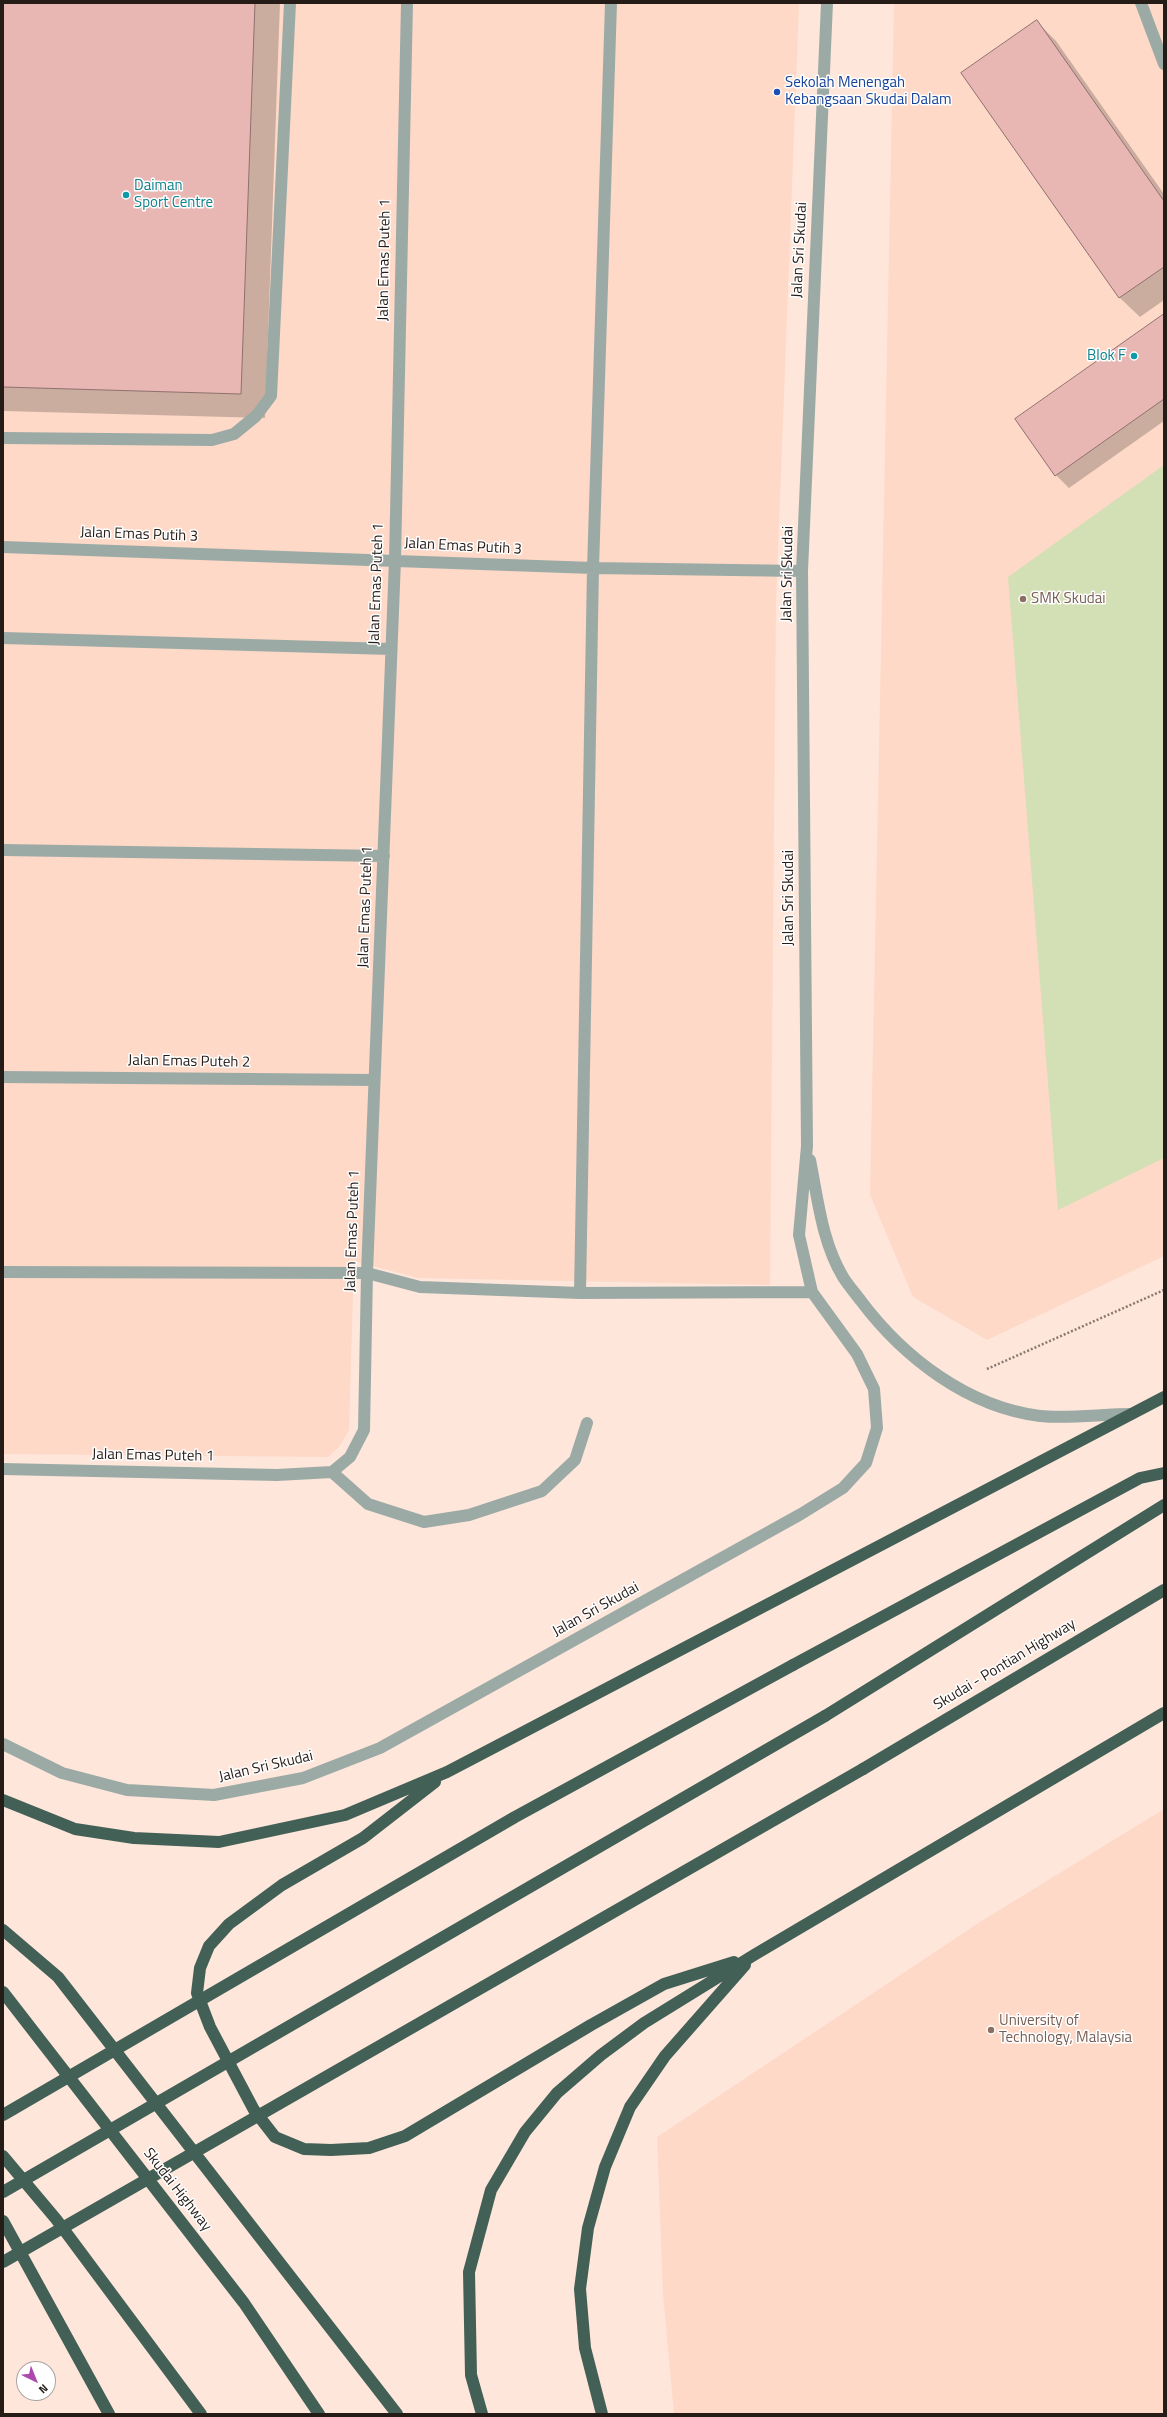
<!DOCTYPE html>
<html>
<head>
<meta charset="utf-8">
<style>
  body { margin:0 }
  #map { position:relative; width:1167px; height:2417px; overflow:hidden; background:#fee6db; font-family:"Titillium Web",sans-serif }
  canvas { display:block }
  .frame { position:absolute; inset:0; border:4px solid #261c17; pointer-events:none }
  .north { position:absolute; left:16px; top:2361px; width:40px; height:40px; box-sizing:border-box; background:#fff; border:1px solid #a8a4a2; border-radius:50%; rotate:137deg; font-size:11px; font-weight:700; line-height:16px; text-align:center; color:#261c17 }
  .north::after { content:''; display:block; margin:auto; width:14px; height:18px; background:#ac48ae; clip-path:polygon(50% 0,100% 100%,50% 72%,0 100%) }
</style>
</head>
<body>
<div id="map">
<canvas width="1167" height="2417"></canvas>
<div class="frame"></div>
<div class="north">N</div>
</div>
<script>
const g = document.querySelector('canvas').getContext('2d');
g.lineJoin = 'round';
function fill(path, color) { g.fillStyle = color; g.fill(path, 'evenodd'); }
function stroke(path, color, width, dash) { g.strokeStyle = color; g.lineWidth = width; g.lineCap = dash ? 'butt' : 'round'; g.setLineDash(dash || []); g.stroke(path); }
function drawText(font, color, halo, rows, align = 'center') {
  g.font = font + ' "Titillium Web",sans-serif'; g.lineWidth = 3; g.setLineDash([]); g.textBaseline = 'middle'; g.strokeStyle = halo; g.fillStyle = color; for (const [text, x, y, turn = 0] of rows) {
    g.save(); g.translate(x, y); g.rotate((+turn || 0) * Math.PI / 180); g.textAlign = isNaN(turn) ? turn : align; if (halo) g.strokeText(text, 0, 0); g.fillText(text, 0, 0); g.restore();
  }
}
fill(new Path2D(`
  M 3,3 L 799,3 L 776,603 L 770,1285 L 418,1278 L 354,1261 L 349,1430 L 339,1447 L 328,1457 L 3,1454 Z
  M 894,3 L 1164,3 L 1164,1256 L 987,1340 L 913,1297 L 870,1195 Z
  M 1164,1809 L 1164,2414 L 674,2414 L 663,2294 L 657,2137 L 980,1922 Z`), '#fed9c7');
fill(new Path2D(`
  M 1164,465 L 1164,1158 L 1058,1210 L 1008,577 Z`), '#d3dfb5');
fill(new Path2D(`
  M 3,3 L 280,3 L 265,418 L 3,411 Z
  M 1036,21 L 1056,41 L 1164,194 L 1164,300 L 1140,317 L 1120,298 L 963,73 Z
  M 1164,315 L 1164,421 L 1069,488 L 1056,475 Z`), '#0003');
const building = new Path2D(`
  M 3,3 L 255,3 L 241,394 L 3,387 Z
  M 1037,20 L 1164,201 L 1164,267 L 1119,298 L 961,73 Z
  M 1164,314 L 1164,399 L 1055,476 L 1015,419 Z`);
fill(building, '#e8b6b3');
stroke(building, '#8f7170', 1);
stroke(new Path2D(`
  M 987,1369 L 1164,1290`), '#897971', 2.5, [2, 2]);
stroke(new Path2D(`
  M 1141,3 L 1164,64
  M 3,438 L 212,440 L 234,434 L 256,416 L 271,396 L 290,3
  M 3,547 L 593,568 L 802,571
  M 3,638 L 391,649
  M 3,850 L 384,856
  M 3,1077 L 374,1080
  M 810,1160 C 818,1200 822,1242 843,1277 C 848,1285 855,1293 861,1301 C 904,1358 968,1407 1040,1416 C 1068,1419 1103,1414 1131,1414
  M 3,1272 L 367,1273 L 420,1287 L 580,1293 L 812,1292
  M 580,1293 L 593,568 L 611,3
  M 3,1469 L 277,1475 L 332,1472 L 350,1457 L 364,1430 L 367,1273 L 395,560 L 407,3
  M 332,1472 L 368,1504 L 424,1522 L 469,1515 L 542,1491 L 575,1460 L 587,1423
  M 3,1744 L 62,1773 L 127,1790 L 214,1795 L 303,1778 L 380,1748 L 801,1514 L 843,1488 L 866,1463 L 877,1428 L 874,1389 L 857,1354 L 812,1292 L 799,1235 L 807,1146 L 802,571 L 827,3`), '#9caaa6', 12);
stroke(new Path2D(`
  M 793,1665 L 1140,1478 L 1164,1473
  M 825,1716 L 1164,1505
  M 863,1769 L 1164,1590
  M 435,1782 L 363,1838 L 282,1885 L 229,1924 L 209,1946 L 200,1968 L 197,1993 L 210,2027 L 254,2110 L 275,2137 L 304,2149 L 331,2150 L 369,2148 L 405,2136 L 591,2025 L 664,1984 L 734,1962
  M 3,1800 L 75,1829 L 134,1838 L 219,1842 L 345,1815 L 447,1772 L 1164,1397
  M 3,1930 L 58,1977 L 397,2414
  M 3,1992 L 244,2303 L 319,2414
  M 3,2156 L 56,2219 L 201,2414
  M 3,2221 L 109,2414
  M 482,2414 L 471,2375 L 469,2272 L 491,2190 L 525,2132 L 557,2093 L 601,2055 L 644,2023 L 754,1955 L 1164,1713
  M 602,2414 L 585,2348 L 580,2289 L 588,2228 L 605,2167 L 630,2107 L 665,2056 L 745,1965`), '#436057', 12);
stroke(new Path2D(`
  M 3,2115 L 515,1817 L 793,1665
  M 3,2192 L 825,1716
  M 3,2262 L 863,1769`), '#436057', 12);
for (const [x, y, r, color] of [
  [777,92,4,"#1a4fb4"],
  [126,195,4,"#0f9aa8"],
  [1134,356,4,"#0f9aa8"],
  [1023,599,4,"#8d6e63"],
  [991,2030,4,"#8d6e63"]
]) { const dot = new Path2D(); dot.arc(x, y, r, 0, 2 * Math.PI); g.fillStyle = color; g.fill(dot); stroke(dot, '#fff', 1.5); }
drawText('15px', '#164399', '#fff', [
  ["Sekolah Menengah",785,83],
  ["Kebangsaan Skudai Dalam",785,100]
], 'left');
drawText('15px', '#0d838f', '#fff', [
  ["Daiman",134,186],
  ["Sport Centre",134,203],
  ["Blok F",1126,356,"right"]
], 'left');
drawText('15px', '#261c17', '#fff', [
  ["Jalan Sri Skudai",800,250,-87],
  ["Jalan Emas Puteh 1",385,260,-89],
  ["Jalan Emas Putih 3",139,535,2],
  ["Jalan Emas Putih 3",463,547,3],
  ["Jalan Sri Skudai",788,574,-89],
  ["Jalan Emas Puteh 1",377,584,-88],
  ["Jalan Sri Skudai",789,898,-90],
  ["Jalan Emas Puteh 1",366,907,-88],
  ["Jalan Emas Puteh 2",189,1062,1],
  ["Jalan Emas Puteh 1",353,1231,-88],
  ["Jalan Emas Puteh 1",153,1456,1],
  ["Jalan Sri Skudai",596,1610,-29],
  ["Skudai - Pontian Highway",1005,1665,-31],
  ["Jalan Sri Skudai",266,1767,-13],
  ["Skudai Highway",177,2190,52]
]);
drawText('15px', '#785e54', '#fff', [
  ["SMK Skudai",1031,599],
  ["University of",999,2021],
  ["Technology, Malaysia",999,2038]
], 'left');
</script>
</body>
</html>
